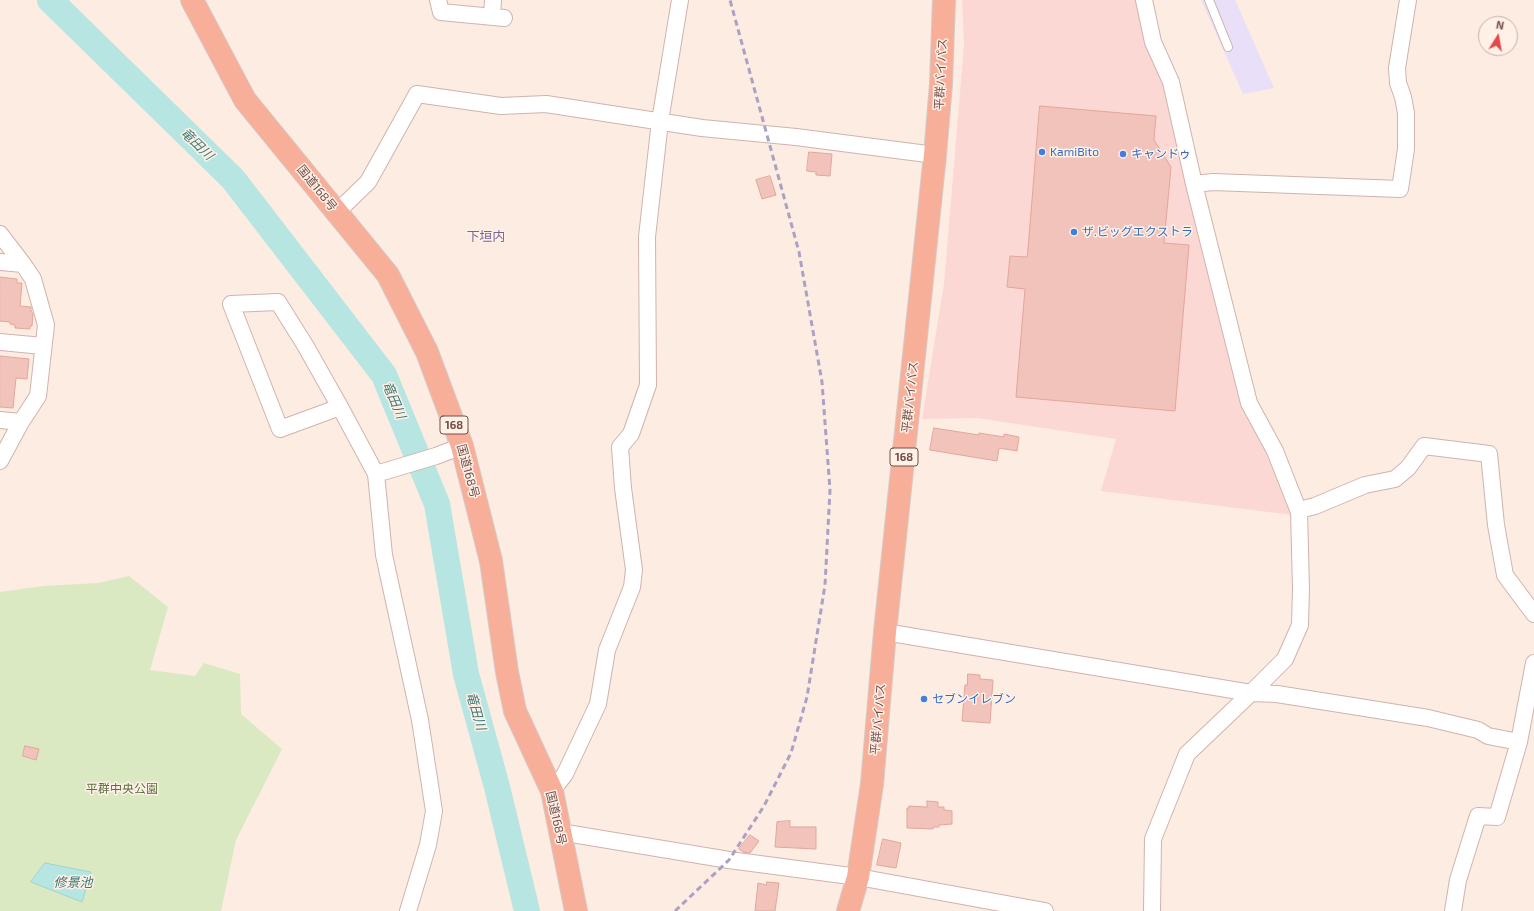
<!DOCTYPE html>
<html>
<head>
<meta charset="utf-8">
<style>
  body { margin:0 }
  #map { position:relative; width:1534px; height:911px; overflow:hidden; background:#fcece2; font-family:"Exo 2",sans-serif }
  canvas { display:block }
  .north { position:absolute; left:1478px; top:16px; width:40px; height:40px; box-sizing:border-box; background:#fff1e8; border:1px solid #c7b0a8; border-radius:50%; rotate:11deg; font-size:11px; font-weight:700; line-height:16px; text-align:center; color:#734f49 }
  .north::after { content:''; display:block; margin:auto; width:14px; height:18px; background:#e44848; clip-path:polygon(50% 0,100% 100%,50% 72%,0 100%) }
</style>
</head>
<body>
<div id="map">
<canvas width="1534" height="911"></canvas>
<div class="north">N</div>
</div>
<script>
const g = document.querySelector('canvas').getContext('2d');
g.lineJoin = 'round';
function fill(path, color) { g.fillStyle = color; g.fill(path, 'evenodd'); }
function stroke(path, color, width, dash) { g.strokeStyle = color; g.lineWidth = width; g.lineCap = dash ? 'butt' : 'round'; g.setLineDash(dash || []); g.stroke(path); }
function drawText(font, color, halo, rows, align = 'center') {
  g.font = font + ' "Exo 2","Noto Sans JP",sans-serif'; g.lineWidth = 3; g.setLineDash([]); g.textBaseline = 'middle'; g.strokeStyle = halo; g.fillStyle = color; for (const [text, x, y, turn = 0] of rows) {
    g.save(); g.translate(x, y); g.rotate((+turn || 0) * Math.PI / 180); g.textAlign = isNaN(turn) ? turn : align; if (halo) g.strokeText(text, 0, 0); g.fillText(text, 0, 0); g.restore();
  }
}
fill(new Path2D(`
  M 962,0 L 1137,0 L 1166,87 L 1232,373 L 1256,428 L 1269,451 L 1292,515 L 1101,491 L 1116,439 L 977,418 L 922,419 L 944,284 L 964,45 Z`), '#fcd8d5');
fill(new Path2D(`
  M 1201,0 L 1235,0 L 1274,88 L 1243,94 Z`), '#e9dff8');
fill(new Path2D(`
  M 129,576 L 168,607 L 150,670 L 195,676 L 204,663 L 240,674 L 241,714 L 282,749 L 236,840 L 221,911 L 0,911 L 0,592 L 43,586 L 98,583 Z`), '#dae9c1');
const water = new Path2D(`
  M 45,863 L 91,872 L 82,902 L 31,882 Z`);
fill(water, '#b7e5e1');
stroke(water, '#9dd6d2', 1);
stroke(new Path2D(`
  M 50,0 L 233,179 L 384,375 L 437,504 L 466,674 L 497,787 L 527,911`), '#b7e5e1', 26);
const building = new Path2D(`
  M 1040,106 L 1156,116 L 1154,140 L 1171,167 L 1164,243 L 1189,245 L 1175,411 L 1016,397 L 1025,289 L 1007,287 L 1010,256 L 1027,257 Z
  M 809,152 L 832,154 L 830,176 L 816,175 L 816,172 L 807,171 Z
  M 770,176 L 776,195 L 762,199 L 756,180 Z
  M 0,277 L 17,279 L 17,283 L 22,283 L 20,306 L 31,307 L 31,311 L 33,314 L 32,326 L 30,326 L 30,329 L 15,328 L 15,325 L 10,324 L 10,322 L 0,321 Z
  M 0,356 L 29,359 L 27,379 L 16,378 L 13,408 L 0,407 Z
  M 934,428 L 979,435 L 979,433 L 1004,437 L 1004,434 L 1019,437 L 1017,451 L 999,448 L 997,461 L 930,450 Z
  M 968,674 L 980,675 L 980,679 L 993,680 L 990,723 L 962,721 L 965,685 L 967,685 Z
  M 25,746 L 39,749 L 36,760 L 23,756 Z
  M 927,801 L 938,802 L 938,807 L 944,807 L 944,810 L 952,811 L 952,824 L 939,825 L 939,827 L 933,827 L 933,829 L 907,828 L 907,808 L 909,808 L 909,806 L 927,807 Z
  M 790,821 L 790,827 L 816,827 L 816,849 L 775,847 L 777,822 Z
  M 750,835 L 759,841 L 750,853 L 743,852 L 739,849 Z
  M 883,839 L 901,843 L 896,868 L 877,865 Z
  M 767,882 L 779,883 L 775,911 L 755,911 L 758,883 L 766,885 Z`);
fill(building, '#f1c3ba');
stroke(building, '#e3a69b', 1);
const service = new Path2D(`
  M 1209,0 L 1228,47`);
const minor = new Path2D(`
  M 438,0 L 441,12 L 504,18
  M 1144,0 L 1153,42 L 1171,82 L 1194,184 L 1249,403 L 1275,451 L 1299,512
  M 492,17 L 493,0
  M 1194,184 L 1213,182 L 1400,189 L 1406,149 L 1406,113 L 1403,97 L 1398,83 L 1397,68 L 1408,0
  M 337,212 L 368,182 L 417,94 L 501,106 L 546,104 L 702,128 L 796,137 L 935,155
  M 0,234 L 23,264 L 33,279 L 46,325 L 38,396 L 21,422 L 0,461
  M 0,262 L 23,264
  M 0,342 L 43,346
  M 340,407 L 280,429 L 231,304 L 278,302 L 305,345 L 340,407 L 376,474 L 384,555 L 420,720 L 434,811 L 428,845 L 408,911
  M 0,420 L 21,422
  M 376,474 L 436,456 L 462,446
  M 885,632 L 1251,693 L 1277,694 L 1428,718 L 1478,730 L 1488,736 L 1519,742
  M 552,791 L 565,774 L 598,704 L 607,650 L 632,587 L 634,570 L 623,488 L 620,447 L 631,434 L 648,385 L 647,237 L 660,121 L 680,0
  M 560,832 L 729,860 L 858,877 L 1045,911
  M 1152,911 L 1153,839 L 1187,754 L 1251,693 L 1285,659 L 1300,625 L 1301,589 L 1299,510 L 1315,506 L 1365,485 L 1395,479 L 1408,468 L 1424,446 L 1489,454 L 1496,525 L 1505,575 L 1534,614
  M 1453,911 L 1458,880 L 1478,816 L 1497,817 L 1519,742 L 1534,663`);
const trunk = new Path2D(`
  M 192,0 L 245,100 L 388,275 L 427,352 L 462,446 L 491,561 L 507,672 L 515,711 L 552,791 L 576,911
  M 848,911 L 858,877 L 872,784 L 885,632 L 935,155 L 941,84 L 944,0`);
stroke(service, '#cfb4ac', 10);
stroke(minor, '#cfb4ac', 18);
stroke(trunk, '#d5cac8', 24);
stroke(service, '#fff', 8);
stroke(minor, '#fff', 16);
stroke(trunk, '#f8af9a', 22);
stroke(new Path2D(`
  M 675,911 L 729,860 L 764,806 L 791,753 L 807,697 L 825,585 L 830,490 L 822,382 L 799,252 L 730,0`), '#aca1c4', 3, [6, 4]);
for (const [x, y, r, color] of [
  [1042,152,4,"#3f7fe0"],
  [1123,154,4,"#3f7fe0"],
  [1074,232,4,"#3f7fe0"],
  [924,699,4,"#3f7fe0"]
]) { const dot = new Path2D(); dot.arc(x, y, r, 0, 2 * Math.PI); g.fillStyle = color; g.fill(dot); stroke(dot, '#fff1e8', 1.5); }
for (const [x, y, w] of [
  [454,425,28],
  [904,457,28]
]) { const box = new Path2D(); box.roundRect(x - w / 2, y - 9, w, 18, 3); g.fillStyle = '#fff1e8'; g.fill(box); stroke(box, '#734f49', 1); }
drawText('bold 11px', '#734f49', null, [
  ["168",454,425],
  ["168",904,457]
]);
drawText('12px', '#734f49', '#fff1e8', [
  ["平群バイパス",941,74,-87],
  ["国道168号",317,188,51],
  ["平群バイパス",910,397,-84],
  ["国道168号",468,471,75],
  ["平群バイパス",878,719,-85],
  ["国道168号",556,818,77]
]);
drawText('12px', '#366cbe', '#fff1e8', [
  ["KamiBito",1050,152],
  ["キャンドゥ",1131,154],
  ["ザ.ビッグエクストラ",1082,232],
  ["セブンイレブン",932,699]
], 'left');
drawText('12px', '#59733f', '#fff1e8', [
  ["平群中央公園",122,789]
]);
drawText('italic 13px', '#3d7875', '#fff1e8', [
  ["竜田川",197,144,44],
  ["竜田川",394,400,67],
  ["竜田川",476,711,74],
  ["修景池",73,883]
]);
drawText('13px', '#7a6496', '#fff1e8', [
  ["下垣内",486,237]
]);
</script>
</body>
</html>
